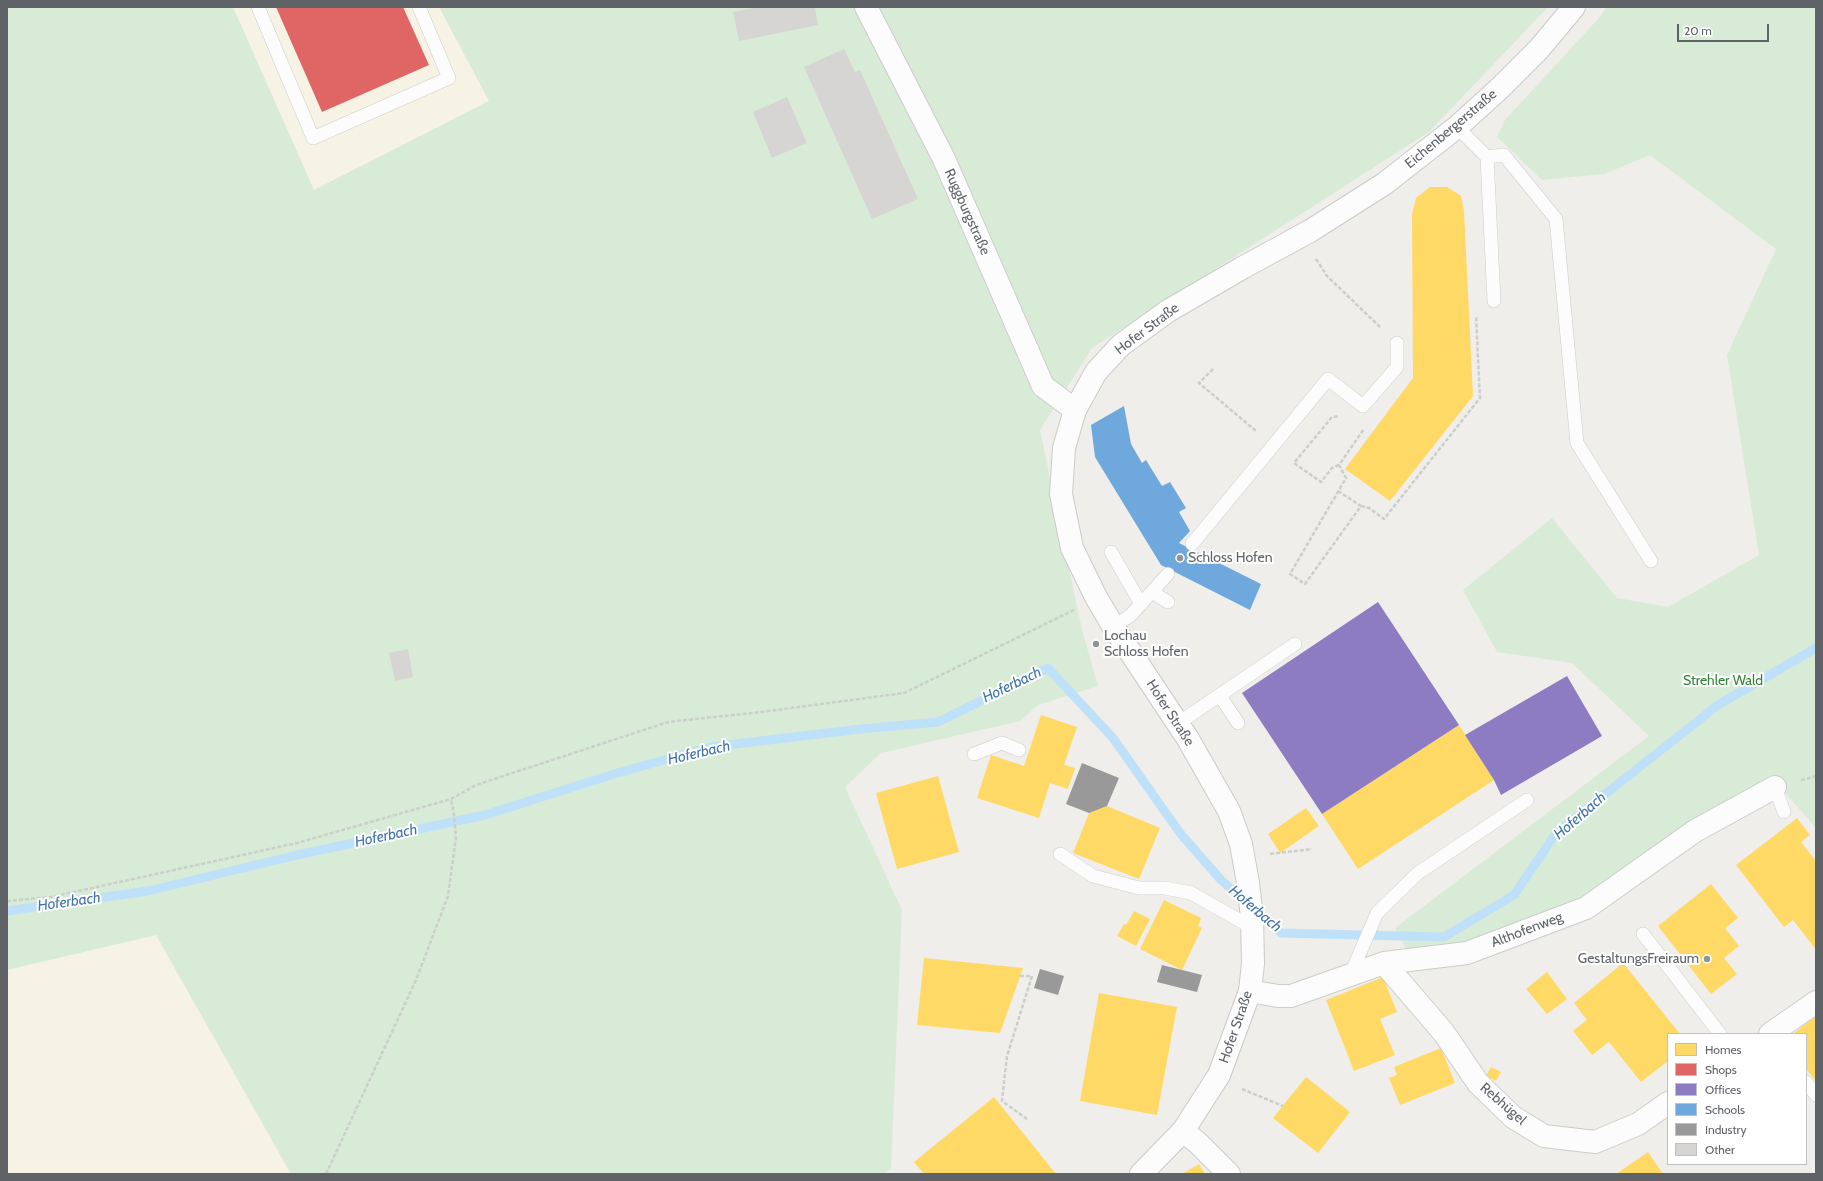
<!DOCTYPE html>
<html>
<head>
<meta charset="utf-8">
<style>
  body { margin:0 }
  #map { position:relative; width:1823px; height:1181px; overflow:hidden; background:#efeeea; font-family:Cabin,sans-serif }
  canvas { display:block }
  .frame { position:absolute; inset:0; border:8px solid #5f6368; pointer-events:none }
  .legend { position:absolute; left:1667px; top:1033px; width:140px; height:132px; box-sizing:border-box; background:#fff; border:1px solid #bfc1c3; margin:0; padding:5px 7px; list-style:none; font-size:12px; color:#5f6368 }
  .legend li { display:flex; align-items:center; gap:8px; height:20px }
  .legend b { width:20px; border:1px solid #bfc1c3 }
  .scale { position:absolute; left:1677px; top:24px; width:92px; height:18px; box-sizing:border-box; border:2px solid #5f6368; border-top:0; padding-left:5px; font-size:12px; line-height:14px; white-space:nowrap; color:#5f6368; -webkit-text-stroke:3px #fff; paint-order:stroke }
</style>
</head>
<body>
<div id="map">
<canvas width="1823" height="1181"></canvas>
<div class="frame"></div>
<ul class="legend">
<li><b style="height:11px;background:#ffd966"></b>Homes</li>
<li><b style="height:11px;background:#e06666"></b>Shops</li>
<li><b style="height:11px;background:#8e7cc3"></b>Offices</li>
<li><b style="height:11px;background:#6fa8dc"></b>Schools</li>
<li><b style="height:11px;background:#999"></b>Industry</li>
<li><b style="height:11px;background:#d6d5d3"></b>Other</li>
</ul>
<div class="scale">20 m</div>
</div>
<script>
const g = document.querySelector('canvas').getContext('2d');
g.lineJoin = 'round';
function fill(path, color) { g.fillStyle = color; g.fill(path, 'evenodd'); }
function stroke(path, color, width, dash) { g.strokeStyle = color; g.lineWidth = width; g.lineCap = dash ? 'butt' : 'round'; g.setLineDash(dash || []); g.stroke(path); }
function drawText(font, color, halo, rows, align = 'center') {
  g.font = font + ' Cabin,sans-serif'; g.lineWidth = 4; g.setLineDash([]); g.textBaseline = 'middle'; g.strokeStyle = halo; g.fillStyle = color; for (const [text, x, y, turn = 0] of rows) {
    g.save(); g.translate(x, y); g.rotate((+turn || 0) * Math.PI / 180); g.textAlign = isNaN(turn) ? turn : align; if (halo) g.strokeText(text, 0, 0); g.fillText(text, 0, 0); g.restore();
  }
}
fill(new Path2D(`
  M 233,7 L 439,7 L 489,101 L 314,190 Z
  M 156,935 L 291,1174 L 7,1174 L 7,970 Z`), '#f7f3e4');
fill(new Path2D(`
  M 7,7 L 233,7 L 314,190 L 489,101 L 439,7 L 1548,7 L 1429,132 L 1092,348 L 1040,430 L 1082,630 L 1098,686 L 1038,705 L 1020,721 L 881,753 L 845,787 L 902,910 L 891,1169 L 884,1174 L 291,1174 L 156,935 L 7,970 Z
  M 1607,7 L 1816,7 L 1816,828 L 1773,779 L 1584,904 L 1465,946 L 1409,954 L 1395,928 L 1649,736 L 1572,663 L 1497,652 L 1463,590 L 1552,518 L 1617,598 L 1668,607 L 1759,555 L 1727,355 L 1776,249 L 1650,155 L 1604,174 L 1542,180 L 1497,137 L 1505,120 L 1598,19 Z`), '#d8ebd6');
fill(new Path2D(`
  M 1430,187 L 1447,187 L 1461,196 L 1464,211 L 1473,396 L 1390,501 L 1345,469 L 1413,378 L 1412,214 L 1416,198 Z
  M 1041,715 L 1077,727 L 1064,765 L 1075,768 L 1068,789 L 1050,783 L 1039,818 L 977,798 L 991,755 L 1024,766 Z
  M 1459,725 L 1494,780 L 1358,869 L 1322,814 Z
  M 938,776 L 959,852 L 897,869 L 876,793 Z
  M 1107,806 L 1160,828 L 1139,879 L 1073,853 L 1089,813 Z
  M 1306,808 L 1319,826 L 1280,853 L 1268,834 Z
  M 1797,818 L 1810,835 L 1801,842 L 1816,861 L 1816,950 L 1793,920 L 1784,927 L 1736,865 Z
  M 1711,884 L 1738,918 L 1725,928 L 1739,946 L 1724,958 L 1737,974 L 1711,994 L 1658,926 Z
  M 1164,900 L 1201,918 L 1198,926 L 1202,928 L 1182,970 L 1140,949 Z
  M 1134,911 L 1150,919 L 1136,946 L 1117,936 L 1124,924 L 1126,925 Z
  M 924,958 L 1023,968 L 1000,1033 L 917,1025 Z
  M 1623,963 L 1680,1034 L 1668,1034 L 1668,1061 L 1641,1082 L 1609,1042 L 1592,1055 L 1573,1031 L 1587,1020 L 1574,1003 Z
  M 1547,972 L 1567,999 L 1547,1014 L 1526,989 Z
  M 1383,977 L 1397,1012 L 1380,1019 L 1395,1055 L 1354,1071 L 1326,1000 Z
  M 1099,993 L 1177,1007 L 1157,1115 L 1080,1101 Z
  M 1816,1015 L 1816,1081 L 1806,1069 L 1806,1034 L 1793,1034 Z
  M 1441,1048 L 1455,1083 L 1400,1105 L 1389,1078 L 1397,1075 L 1394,1067 Z
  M 1491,1067 L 1501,1072 L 1496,1081 L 1486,1076 Z
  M 1306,1077 L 1350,1112 L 1318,1153 L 1273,1118 Z
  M 994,1097 L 1056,1174 L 924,1174 L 914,1162 Z
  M 1648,1152 L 1663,1174 L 1616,1174 Z
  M 1199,1164 L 1205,1174 L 1182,1174 Z`), '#ffd966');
fill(new Path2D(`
  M 276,7 L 403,7 L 429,65 L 322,112 Z`), '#e06666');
fill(new Path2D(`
  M 1378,602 L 1459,725 L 1322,814 L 1242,693 Z
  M 1567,676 L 1602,736 L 1501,795 L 1494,780 L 1465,735 Z`), '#8e7cc3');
fill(new Path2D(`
  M 1124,406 L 1131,444 L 1142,463 L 1146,460 L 1162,486 L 1170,482 L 1186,508 L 1179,512 L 1190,531 L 1179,543 L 1261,584 L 1250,610 L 1161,565 L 1095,457 L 1091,425 Z`), '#6fa8dc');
fill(new Path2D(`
  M 1082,763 L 1119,778 L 1107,806 L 1089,813 L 1066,804 Z
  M 1162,965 L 1202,975 L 1197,992 L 1157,982 Z
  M 1040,969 L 1064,976 L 1058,995 L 1034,988 Z`), '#999');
stroke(new Path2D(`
  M 7,911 L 148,891 L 297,855 L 485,815 L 614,774 L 710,747 L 861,729 L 938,722 L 1048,668 L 1113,738 L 1180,833 L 1221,880 L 1281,933 L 1444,937 L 1514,895 L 1556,833 L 1718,705 L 1816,648`), '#bfe0f9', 9);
fill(new Path2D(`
  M 759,7 L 815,7 L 818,25 L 739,41 L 733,12 Z
  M 844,49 L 855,72 L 860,70 L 918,199 L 872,219 L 804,67 Z
  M 787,97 L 807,143 L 772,158 L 753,112 Z
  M 408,649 L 413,677 L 395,681 L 389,653 Z`), '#d6d5d3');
const lane = new Path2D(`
  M 258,7 L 313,138 L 449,78 L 419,7
  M 1457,127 L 1487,157 L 1494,301
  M 1487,157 L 1504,155 L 1556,219 L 1577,443 L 1651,561
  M 1192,544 L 1328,379 L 1363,406 L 1397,367 L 1397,343
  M 1111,552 L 1141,604
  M 1152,592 L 1168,602
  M 1113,626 L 1130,616 L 1168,574
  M 1220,696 L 1238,723
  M 1177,724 L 1295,644
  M 974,754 L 1002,743 L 1019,750
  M 1775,787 L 1784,812
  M 1060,854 L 1093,876 L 1139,888 L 1165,888 L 1191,893 L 1253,928
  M 1643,934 L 1720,1034
  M 1350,976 L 1377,913 L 1418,873 L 1527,800
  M 1806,1082 L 1816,1095`);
const street = new Path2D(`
  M 866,7 L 944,159 L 1043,386 L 1075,410
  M 1384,963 L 1444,1033 L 1478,1083 L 1513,1117 L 1544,1136 L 1595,1142 L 1638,1124 L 1668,1103
  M 1250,991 L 1278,996 L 1291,996 L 1384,963 L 1467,953 L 1586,908 L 1695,831 L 1775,787
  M 1770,1034 L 1816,1002
  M 1183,1131 L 1198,1143 L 1229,1174`);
const secondary = new Path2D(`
  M 1141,1174 L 1183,1131 L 1219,1075 L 1250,991 L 1253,964 L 1252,917 L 1248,883 L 1241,844 L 1229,811 L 1188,739 L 1113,626 L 1096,597 L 1072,548 L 1061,494 L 1064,448 L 1075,410 L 1096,372 L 1121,345 L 1168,311 L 1242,268 L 1310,231 L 1384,184 L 1457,127 L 1500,88 L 1539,49 L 1574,7`);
stroke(lane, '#cbcccc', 14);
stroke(street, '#cbcccc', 24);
stroke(secondary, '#cacacb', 24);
stroke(new Path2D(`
  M 1316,259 L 1327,276 L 1381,328
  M 1213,369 L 1199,383 L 1256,431
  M 1339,465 L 1332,468 L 1321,482 L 1294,463 L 1332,417 L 1339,416
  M 1338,491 L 1361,506 L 1305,584 L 1290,574 L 1346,478 L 1339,465 L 1364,429
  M 1361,506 L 1369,508 L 1384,519 L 1480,398 L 1476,316
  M 1801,780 L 1816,776
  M 1270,854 L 1312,849
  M 7,901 L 51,897 L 297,843 L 451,799 L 476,785 L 668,722 L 761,712 L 904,693 L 1074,610
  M 1020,976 L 1032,976 L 1007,1056 L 1002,1101 L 1027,1119
  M 1242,1089 L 1283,1106
  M 326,1174 L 416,980 L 448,896 L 456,837 L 454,815 L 451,799`), '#cacfcc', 2.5, [4, 2]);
stroke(lane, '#fdfcfc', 13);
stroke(street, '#fdfcfc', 22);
stroke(secondary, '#fdfcfc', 22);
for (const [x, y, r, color] of [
  [1180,558,4,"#919496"],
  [1096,644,4,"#919496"],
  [1707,959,4,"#919496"]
]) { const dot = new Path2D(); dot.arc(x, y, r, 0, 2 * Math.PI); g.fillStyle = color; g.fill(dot); stroke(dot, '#fff', 1.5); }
drawText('14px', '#5f6368', '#fff', [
  ["Eichenbergerstraße",1451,129,-40],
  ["Ruggburgstraße",967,212,66],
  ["Hofer Straße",1147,329,-37],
  ["Hofer Straße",1170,713,57],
  ["Althofenweg",1527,930,-21],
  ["Hofer Straße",1236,1027,-71],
  ["Rebhügel",1503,1104,41]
]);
drawText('14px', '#5f6368', '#fff', [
  ["Schloss Hofen",1188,558],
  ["Lochau",1104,636],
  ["Schloss Hofen",1104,652],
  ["GestaltungsFreiraum",1699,959,"right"]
], 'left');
drawText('14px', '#348238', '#fff', [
  ["Strehler Wald",1723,681]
]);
drawText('italic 15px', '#4174aa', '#fff', [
  ["Hoferbach",1012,685,-26],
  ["Hoferbach",699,753,-13],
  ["Hoferbach",1580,816,-41],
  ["Hoferbach",386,836,-12],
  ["Hoferbach",69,902,-8],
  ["Hoferbach",1255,909,40]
]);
</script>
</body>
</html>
